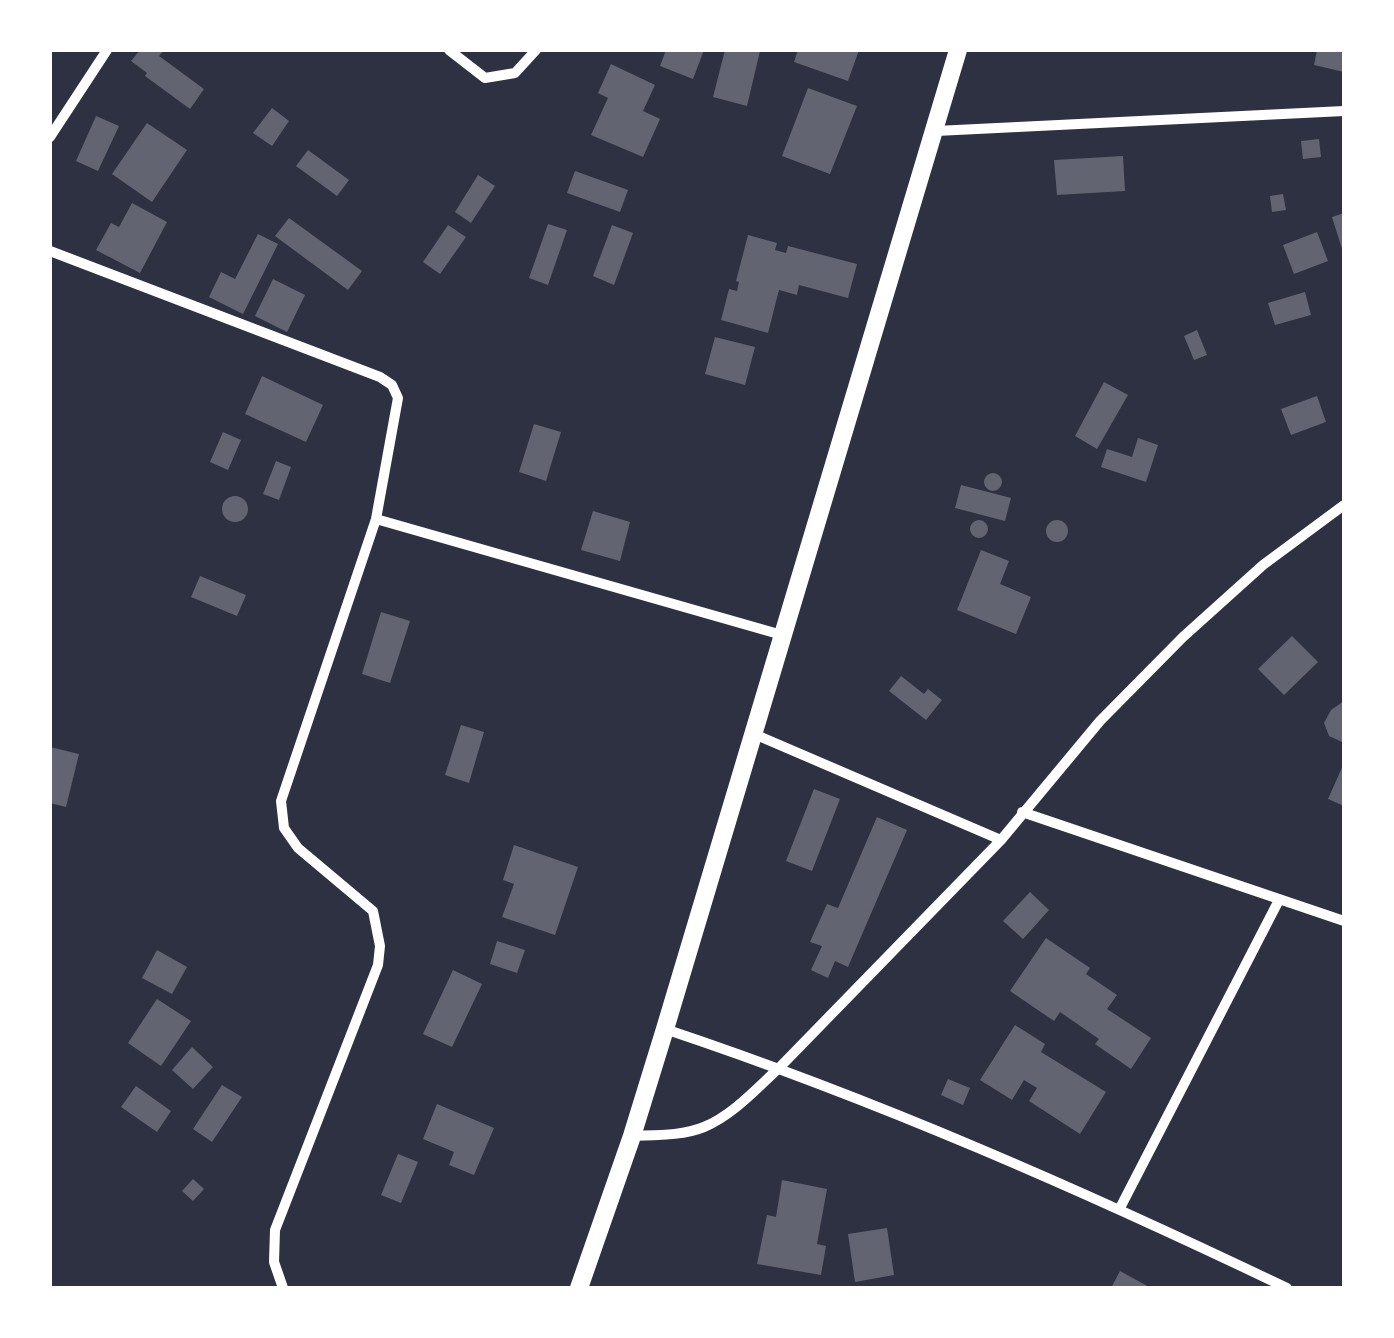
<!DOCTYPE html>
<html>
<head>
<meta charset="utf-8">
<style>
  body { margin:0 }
  #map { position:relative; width:1394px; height:1338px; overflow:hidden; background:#2d3142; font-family:Cabin,sans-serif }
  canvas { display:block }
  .frame { position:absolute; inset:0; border:52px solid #fff; pointer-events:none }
</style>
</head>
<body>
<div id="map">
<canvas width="1394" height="1338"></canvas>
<div class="frame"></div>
</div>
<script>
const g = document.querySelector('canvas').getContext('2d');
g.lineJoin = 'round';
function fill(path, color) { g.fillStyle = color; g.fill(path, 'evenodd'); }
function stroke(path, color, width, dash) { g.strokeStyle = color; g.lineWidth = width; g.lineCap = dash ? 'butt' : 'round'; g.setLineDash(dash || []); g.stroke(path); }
fill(new Path2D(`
  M 140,50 L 164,50 L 159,56 L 204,89 L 190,109 L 145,76 L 147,73 L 131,61 Z
  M 666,50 L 704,50 L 693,79 L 660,66 Z
  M 725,50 L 760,51 L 747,106 L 713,97 Z
  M 798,50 L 859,50 L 848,81 L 794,62 Z
  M 1317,50 L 1344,50 L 1344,72 L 1314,65 Z
  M 611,64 L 655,85 L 643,111 L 660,119 L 643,157 L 591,135 L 608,98 L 598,93 Z
  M 808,88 L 857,106 L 830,174 L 782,156 Z
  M 272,108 L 289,121 L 272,146 L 253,133 Z
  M 96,116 L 119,126 L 98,171 L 76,161 Z
  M 147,123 L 187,150 L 152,202 L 112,174 Z
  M 1319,139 L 1321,157 L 1303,159 L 1301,141 Z
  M 308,150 L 349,180 L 337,196 L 296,166 Z
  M 1123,156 L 1125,191 L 1057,195 L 1054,160 Z
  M 575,171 L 628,190 L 620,212 L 567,193 Z
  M 478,175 L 495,186 L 471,223 L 455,212 Z
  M 1283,194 L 1286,210 L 1272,212 L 1270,196 Z
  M 132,203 L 167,222 L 140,273 L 96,250 L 111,223 L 119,227 Z
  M 1344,213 L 1344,252 L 1343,252 L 1332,217 Z
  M 289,218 L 362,271 L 348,290 L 275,236 Z
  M 548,224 L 567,230 L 548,285 L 529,278 Z
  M 448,225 L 466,237 L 440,274 L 423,262 Z
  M 612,225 L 633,233 L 614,285 L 593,276 Z
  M 1317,232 L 1328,261 L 1294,274 L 1283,245 Z
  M 258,234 L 278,244 L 243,314 L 209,297 L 221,272 L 235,279 Z
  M 748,235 L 777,243 L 775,250 L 786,253 L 788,246 L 857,264 L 848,298 L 799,285 L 797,295 L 779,290 L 768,333 L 721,320 L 729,289 L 737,291 L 739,282 L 736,281 Z
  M 273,279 L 305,295 L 287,332 L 255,316 Z
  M 1305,292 L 1311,315 L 1275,325 L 1268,303 Z
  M 1197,330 L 1207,355 L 1194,360 L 1184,336 Z
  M 715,337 L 755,347 L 745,385 L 705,374 Z
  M 262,376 L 323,405 L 306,442 L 245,414 Z
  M 1104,382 L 1128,395 L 1097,449 L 1075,436 Z
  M 1317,396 L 1326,422 L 1291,435 L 1281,409 Z
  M 534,424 L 561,432 L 546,481 L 519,472 Z
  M 223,432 L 241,440 L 228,470 L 210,462 Z
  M 1138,438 L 1158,445 L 1146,482 L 1101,467 L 1107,449 L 1132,457 Z
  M 276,461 L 291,467 L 279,500 L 263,494 Z
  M984 482a9 9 0 1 1 18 0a9 9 0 1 1-18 0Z
  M 961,485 L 1011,498 L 1005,521 L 955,508 Z
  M222 509a13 13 0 1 1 26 0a13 13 0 1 1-26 0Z
  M 593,511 L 630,522 L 620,561 L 581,550 Z
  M970 529a9 9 0 1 1 18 0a9 9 0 1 1-18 0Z
  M1046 531a11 11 0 1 1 22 0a11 11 0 1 1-22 0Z
  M 981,550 L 1009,561 L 1000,584 L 1031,597 L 1016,634 L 957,610 Z
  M 200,576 L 246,595 L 237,616 L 191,597 Z
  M 381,612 L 410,621 L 390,683 L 362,674 Z
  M 1292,636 L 1318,662 L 1284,695 L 1258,669 Z
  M 901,676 L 924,694 L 928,689 L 942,700 L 926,720 L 889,691 Z
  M 1344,701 L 1344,742 L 1342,742 L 1329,736 L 1324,723 L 1331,710 Z
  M 461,725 L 484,732 L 469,783 L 445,775 Z
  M 50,747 L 79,754 L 66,807 L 50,803 Z
  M 1344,763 L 1344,806 L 1328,799 Z
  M 814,789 L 840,799 L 812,871 L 786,861 Z
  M 877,817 L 907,830 L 848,967 L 835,961 L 828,978 L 811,970 L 822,946 L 810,942 L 827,904 L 838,908 Z
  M 514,845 L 578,867 L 555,935 L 502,917 L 514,884 L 503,880 Z
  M 1030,892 L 1049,910 L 1023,939 L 1003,921 Z
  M 1046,938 L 1090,968 L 1086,974 L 1117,995 L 1107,1009 L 1151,1038 L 1131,1069 L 1095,1044 L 1099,1039 L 1060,1012 L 1054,1021 L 1010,991 Z
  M 497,941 L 525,950 L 517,973 L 490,964 Z
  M 157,950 L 187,967 L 172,994 L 142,978 Z
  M 453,970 L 482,984 L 452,1047 L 423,1034 Z
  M 157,999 L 191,1021 L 161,1066 L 128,1043 Z
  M 1015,1025 L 1045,1044 L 1041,1052 L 1106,1092 L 1080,1134 L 1029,1101 L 1037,1088 L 1024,1080 L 1012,1100 L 980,1080 Z
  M 192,1047 L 213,1067 L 193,1089 L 172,1070 Z
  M 948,1079 L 970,1088 L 963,1105 L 941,1095 Z
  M 222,1085 L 242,1097 L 212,1142 L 193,1129 Z
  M 136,1086 L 171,1111 L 157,1132 L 121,1107 Z
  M 437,1104 L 494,1128 L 474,1175 L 449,1165 L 454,1152 L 423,1139 Z
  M 398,1154 L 418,1162 L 401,1203 L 381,1195 Z
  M 193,1179 L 204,1189 L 193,1201 L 182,1191 Z
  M 782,1180 L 827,1189 L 817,1244 L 826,1246 L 821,1275 L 757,1264 L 767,1215 L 776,1217 Z
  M 887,1228 L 894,1275 L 855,1282 L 848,1234 Z
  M 1120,1271 L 1151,1288 L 1111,1288 Z`), '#626471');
stroke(new Path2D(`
  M 449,50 L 485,78 L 515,73 L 536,50
  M 936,131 L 1344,111
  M 50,137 L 107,50
  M 50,251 L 380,377 L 392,385 L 398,398 L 376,519 L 281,801 L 284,828 L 298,848 L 373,911 L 380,946 L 378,965 L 275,1230 L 274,1262 L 283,1288
  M 376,519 L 782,635
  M 754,734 L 1001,840
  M 1022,812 L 1344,921
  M 665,1029 C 878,1100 1084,1191 1287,1288
  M 632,1136 C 655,1135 682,1136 704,1127 C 733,1115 757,1088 780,1067 L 1001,840 L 1100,721 L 1183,637 L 1263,565 L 1344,505
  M 1120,1208 L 1279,900`), '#fff', 10);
stroke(new Path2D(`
  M 579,1288 L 632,1136 L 665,1029 L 958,50`), '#fff', 18);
</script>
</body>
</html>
